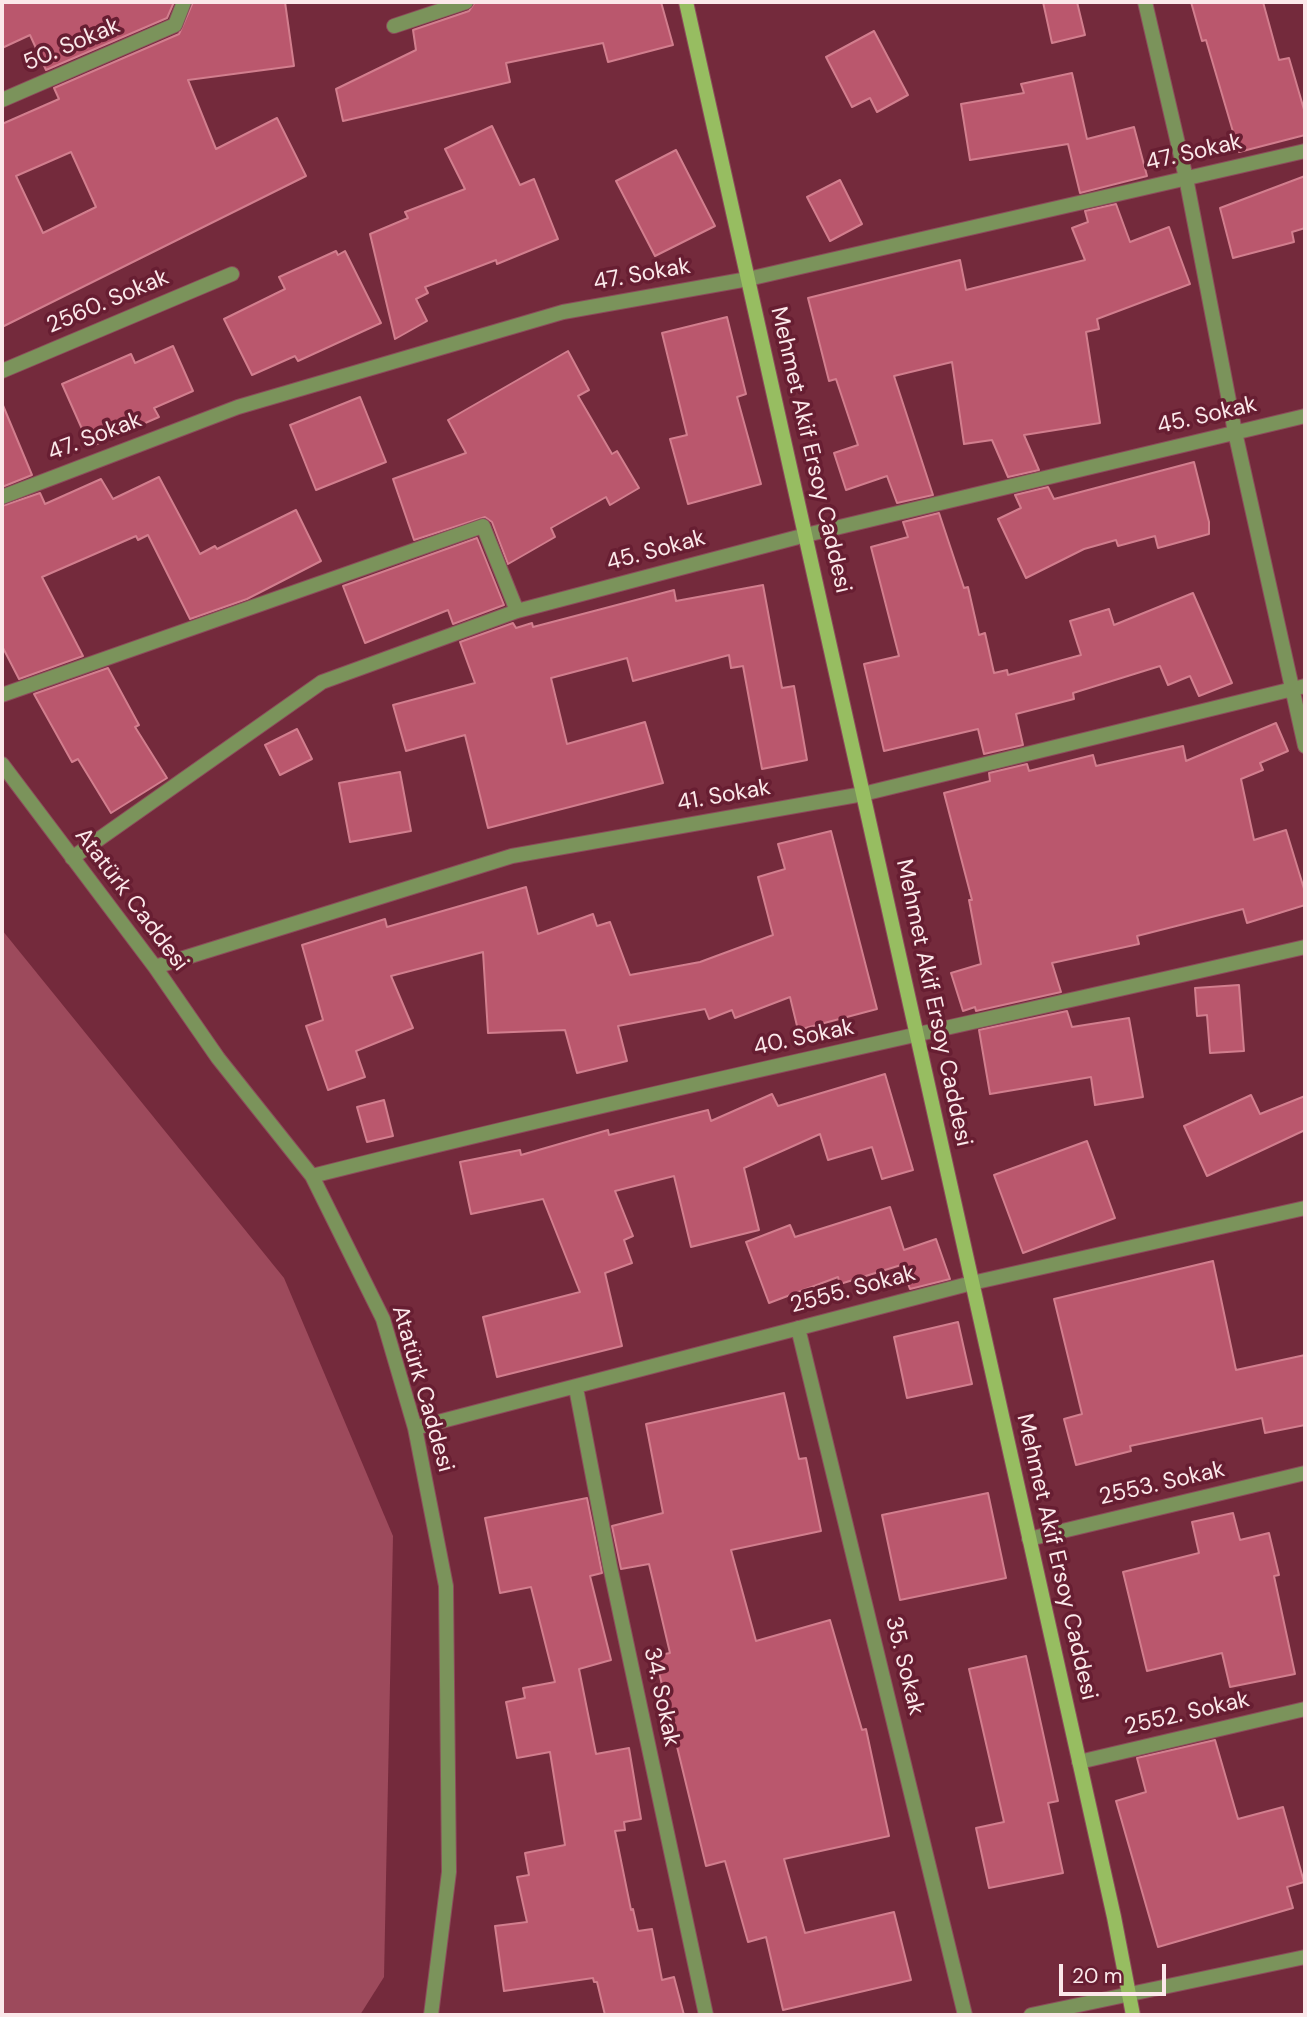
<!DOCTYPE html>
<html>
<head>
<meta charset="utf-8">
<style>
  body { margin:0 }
  #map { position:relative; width:1307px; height:2017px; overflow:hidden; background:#742a3c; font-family:"DM Sans",sans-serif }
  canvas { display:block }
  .frame { position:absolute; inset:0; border:4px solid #fbe8ea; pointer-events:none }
  .scale { position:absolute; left:1059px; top:1964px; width:107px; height:32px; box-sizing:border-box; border:4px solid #fbe8ea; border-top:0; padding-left:9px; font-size:21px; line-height:24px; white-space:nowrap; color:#fbe8ea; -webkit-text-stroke:5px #671e32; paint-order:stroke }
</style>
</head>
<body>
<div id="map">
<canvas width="1307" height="2017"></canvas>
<div class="frame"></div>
<div class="scale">20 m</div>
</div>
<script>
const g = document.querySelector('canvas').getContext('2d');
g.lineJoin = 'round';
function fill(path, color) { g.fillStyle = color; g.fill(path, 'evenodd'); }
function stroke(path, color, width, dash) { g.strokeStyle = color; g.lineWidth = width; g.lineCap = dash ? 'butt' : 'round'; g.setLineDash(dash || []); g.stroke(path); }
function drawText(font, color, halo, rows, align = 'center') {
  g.font = font + ' "DM Sans",sans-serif'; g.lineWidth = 7; g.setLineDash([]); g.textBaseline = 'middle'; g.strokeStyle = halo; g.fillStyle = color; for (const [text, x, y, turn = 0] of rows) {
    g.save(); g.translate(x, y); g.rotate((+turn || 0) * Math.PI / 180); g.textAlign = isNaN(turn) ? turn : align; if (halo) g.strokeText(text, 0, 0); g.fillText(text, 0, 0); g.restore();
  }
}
fill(new Path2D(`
  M 2,930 L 284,1278 L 393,1536 L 384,1977 L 360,2015 L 2,2015 Z`), '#9d4a5c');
const building = new Path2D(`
  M 2,2 L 174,2 L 167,18 L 46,70 L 30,35 L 2,48 Z
  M 193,2 L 285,2 L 294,66 L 188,80 L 216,149 L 277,118 L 306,176 L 2,327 L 2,124 L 59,99 L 54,88 L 179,34 ZM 71,152 L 96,207 L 43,233 L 16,176 Z
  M 475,2 L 661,2 L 673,45 L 608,62 L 603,43 L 506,63 L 510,82 L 343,121 L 336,89 L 416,50 L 413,30 L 469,11 Z
  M 1043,2 L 1077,2 L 1085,35 L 1052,43 Z
  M 1191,2 L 1263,2 L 1279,60 L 1289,58 L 1305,113 L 1305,135 L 1239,152 L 1206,40 L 1202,41 Z
  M 874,31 L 908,95 L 877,112 L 870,98 L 852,107 L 826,57 Z
  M 1072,73 L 1087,139 L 1134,127 L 1147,176 L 1080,193 L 1068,144 L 970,160 L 961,104 L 1024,93 L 1021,84 Z
  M 492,126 L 520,185 L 534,179 L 558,239 L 497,264 L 496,260 L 425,287 L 428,293 L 416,299 L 427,321 L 395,339 L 370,234 L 408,218 L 405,212 L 465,189 L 445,149 Z
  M 676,150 L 715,226 L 655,256 L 616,181 Z
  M 1305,176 L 1305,228 L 1292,232 L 1294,242 L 1233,258 L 1220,208 Z
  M 840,180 L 862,224 L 830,241 L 807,197 Z
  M 1116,204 L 1130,242 L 1169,227 L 1190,284 L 1097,319 L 1099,329 L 1086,332 L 1100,423 L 1024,435 L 1039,470 L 1008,477 L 992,440 L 964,444 L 952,362 L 894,376 L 933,495 L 897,503 L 887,476 L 846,490 L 834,453 L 858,445 L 836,379 L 829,381 L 808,298 L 960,260 L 966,290 L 1085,260 L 1072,228 L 1088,222 L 1085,211 Z
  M 336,251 L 338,255 L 345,251 L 381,323 L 298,361 L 295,356 L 252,375 L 224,319 L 285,289 L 279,277 Z
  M 727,317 L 746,394 L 737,397 L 761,484 L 688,504 L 670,439 L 687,435 L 662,333 Z
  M 173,346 L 193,391 L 154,408 L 159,417 L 90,447 L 62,384 L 131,354 L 135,363 Z
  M 568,351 L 589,390 L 578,396 L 612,454 L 617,451 L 639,488 L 610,505 L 606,497 L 551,528 L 555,537 L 508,564 L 492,522 L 485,517 L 414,540 L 393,479 L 466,453 L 448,420 Z
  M 360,397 L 386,462 L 316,490 L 290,425 Z
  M 2,403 L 32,475 L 2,487 Z
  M 1194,462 L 1209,522 L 1209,534 L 1158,548 L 1155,536 L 1118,546 L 1116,540 L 1084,549 L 1026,578 L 998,519 L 1021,508 L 1015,495 L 1048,487 L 1054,499 Z
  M 159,477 L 200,554 L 215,546 L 217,549 L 296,510 L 321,561 L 247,599 L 190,619 L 148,535 L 138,540 L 136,536 L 42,577 L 83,656 L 19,679 L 2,646 L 2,506 L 40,493 L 45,504 L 101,479 L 113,499 Z
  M 939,513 L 964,588 L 968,587 L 979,635 L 985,633 L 994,673 L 1007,670 L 1008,675 L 1081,655 L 1070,621 L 1109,609 L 1114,625 L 1193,593 L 1232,683 L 1199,696 L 1190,676 L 1168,685 L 1160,666 L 1073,693 L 1074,699 L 1016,714 L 1023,745 L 984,754 L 978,729 L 884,751 L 864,664 L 899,656 L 871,547 L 908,537 L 903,522 Z
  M 477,538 L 504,605 L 453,624 L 448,610 L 365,643 L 343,586 Z
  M 763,585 L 782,688 L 794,686 L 807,760 L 762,769 L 743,666 L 731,668 L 729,655 L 633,681 L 627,658 L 551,678 L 567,744 L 645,722 L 663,783 L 488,828 L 465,735 L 406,751 L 393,705 L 475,683 L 460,642 L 513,623 L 516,628 L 532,623 L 533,627 L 674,590 L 676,601 Z
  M 108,668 L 139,725 L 135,727 L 167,778 L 111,813 L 78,759 L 72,762 L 34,694 Z
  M 1276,723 L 1288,751 L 1260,763 L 1263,770 L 1241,779 L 1254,840 L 1286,830 L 1305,892 L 1305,905 L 1247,923 L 1243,909 L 1137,936 L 1139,944 L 1052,963 L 1061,992 L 976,1011 L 975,1007 L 963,1011 L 951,973 L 981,964 L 969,900 L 972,900 L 944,793 L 990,781 L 989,773 L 1027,764 L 1029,771 L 1093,755 L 1096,766 L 1183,746 L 1186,761 Z
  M 297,729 L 312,759 L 280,775 L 265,745 Z
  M 400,772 L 411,831 L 350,842 L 339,783 Z
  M 831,831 L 877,1009 L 798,1030 L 790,997 L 735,1018 L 732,1010 L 709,1019 L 705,1009 L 618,1026 L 627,1061 L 577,1073 L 565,1030 L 488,1033 L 483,952 L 391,976 L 413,1028 L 356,1051 L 365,1077 L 328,1090 L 306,1026 L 323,1020 L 302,945 L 385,919 L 387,927 L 526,887 L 538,934 L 593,914 L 597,926 L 610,922 L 630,975 L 700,962 L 773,935 L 758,877 L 785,869 L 778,844 Z
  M 1239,985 L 1244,1051 L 1210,1053 L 1207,1015 L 1197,1016 L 1195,988 Z
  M 1067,1011 L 1072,1027 L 1129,1018 L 1143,1097 L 1095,1105 L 1091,1077 L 990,1094 L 979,1030 Z
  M 885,1074 L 913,1170 L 882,1179 L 872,1147 L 828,1160 L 820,1134 L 744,1168 L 759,1230 L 691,1247 L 674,1176 L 615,1191 L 633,1236 L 624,1240 L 632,1263 L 605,1273 L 622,1346 L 497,1377 L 483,1317 L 580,1292 L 543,1199 L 471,1214 L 460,1162 L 520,1150 L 521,1155 L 608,1130 L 609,1135 L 708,1110 L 711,1121 L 772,1094 L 778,1106 Z
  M 1251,1095 L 1260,1114 L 1305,1096 L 1305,1130 L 1207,1176 L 1184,1126 Z
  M 384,1100 L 393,1136 L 367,1142 L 357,1107 Z
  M 1087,1141 L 1115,1218 L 1023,1253 L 994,1175 Z
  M 890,1207 L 904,1250 L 936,1239 L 950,1279 L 910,1289 L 901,1265 L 840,1284 L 838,1277 L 769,1303 L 746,1242 L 790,1225 L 795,1237 Z
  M 1213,1261 L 1236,1370 L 1305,1355 L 1305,1425 L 1265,1433 L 1262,1418 L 1130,1446 L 1131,1451 L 1076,1465 L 1064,1419 L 1082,1414 L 1054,1299 Z
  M 958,1322 L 972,1384 L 907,1398 L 894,1337 Z
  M 784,1393 L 799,1459 L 806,1458 L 821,1531 L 731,1550 L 756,1641 L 830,1620 L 862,1730 L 866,1729 L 889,1836 L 784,1859 L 805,1933 L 894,1912 L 911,1980 L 783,2010 L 766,1937 L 748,1942 L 725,1861 L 706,1866 L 655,1656 L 670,1653 L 649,1564 L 621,1569 L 612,1526 L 663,1513 L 646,1424 Z
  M 988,1493 L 1006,1578 L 900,1600 L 882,1515 Z
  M 587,1498 L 602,1573 L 590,1576 L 611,1660 L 579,1669 L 596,1754 L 629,1748 L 641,1819 L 624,1822 L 625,1830 L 615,1831 L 631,1910 L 633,1909 L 638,1931 L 652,1929 L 662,1980 L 674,1977 L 684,2015 L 605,2015 L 597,1982 L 594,1982 L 593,1978 L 504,1991 L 495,1926 L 527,1922 L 517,1877 L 529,1875 L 525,1853 L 565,1845 L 550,1752 L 517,1758 L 506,1702 L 525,1698 L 523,1688 L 555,1682 L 531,1587 L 500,1593 L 485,1518 Z
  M 1233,1513 L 1240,1540 L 1269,1533 L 1279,1575 L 1274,1576 L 1295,1674 L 1230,1687 L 1222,1653 L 1147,1671 L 1123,1572 L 1199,1553 L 1192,1522 Z
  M 1026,1656 L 1058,1801 L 1048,1803 L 1063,1873 L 989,1888 L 976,1828 L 1004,1822 L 969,1669 Z
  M 1215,1740 L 1238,1819 L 1283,1807 L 1304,1882 L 1287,1887 L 1293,1908 L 1158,1947 L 1116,1801 L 1146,1792 L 1137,1758 Z`);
fill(building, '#ba576d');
stroke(building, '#d27e8e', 2);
const street = new Path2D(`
  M 1145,2 L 1186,178 L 1235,432 L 1305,746
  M 394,26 L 466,2
  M 2,100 L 175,25 L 184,2
  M 2,371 L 232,274
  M 2,497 L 238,407 L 563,312 L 748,279 L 1305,151
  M 2,695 L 483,526 L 517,611
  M 2,764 L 155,967 L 218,1058 L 312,1176 L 383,1319 L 415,1428 L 446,1586 L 449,1872 L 431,2015
  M 72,858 L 322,682 L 517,611 L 806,535 L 1305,416
  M 155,967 L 512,856 L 863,794 L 1305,686
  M 312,1176 C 642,1093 974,1023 1305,947
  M 798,1328 L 965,2015
  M 576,1388 L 610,1566 L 706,2015
  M 415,1428 L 972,1283 L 1305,1208
  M 1029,1539 L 1305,1473
  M 1079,1762 L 1305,1709
  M 1031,2015 L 1305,1957`);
const secondary = new Path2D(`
  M 686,2 L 1114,1917 L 1133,2015`);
stroke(street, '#8c4c5b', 16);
stroke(secondary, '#8c4c5b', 16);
stroke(street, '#7b935b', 14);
stroke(secondary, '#97bd61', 14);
drawText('23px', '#fbe8ea', '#671e32', [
  ["50. Sokak",72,45,-23],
  ["47. Sokak",1194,153,-13],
  ["47. Sokak",642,275,-10],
  ["2560. Sokak",108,302,-23],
  ["45. Sokak",1207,416,-13],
  ["47. Sokak",95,437,-21],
  ["Mehmet Akif Ersoy Caddesi",810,450,77],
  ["45. Sokak",656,551,-15],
  ["41. Sokak",724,796,-10],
  ["Atatürk Caddesi",131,900,53],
  ["Mehmet Akif Ersoy Caddesi",933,1003,78],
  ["40. Sokak",804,1038,-12],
  ["2555. Sokak",853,1290,-15],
  ["Atatürk Caddesi",422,1389,74],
  ["2553. Sokak",1162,1484,-13],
  ["Mehmet Akif Ersoy Caddesi",1056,1557,77],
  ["35. Sokak",904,1666,76],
  ["34. Sokak",661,1697,78],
  ["2552. Sokak",1187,1714,-13]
]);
</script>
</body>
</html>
